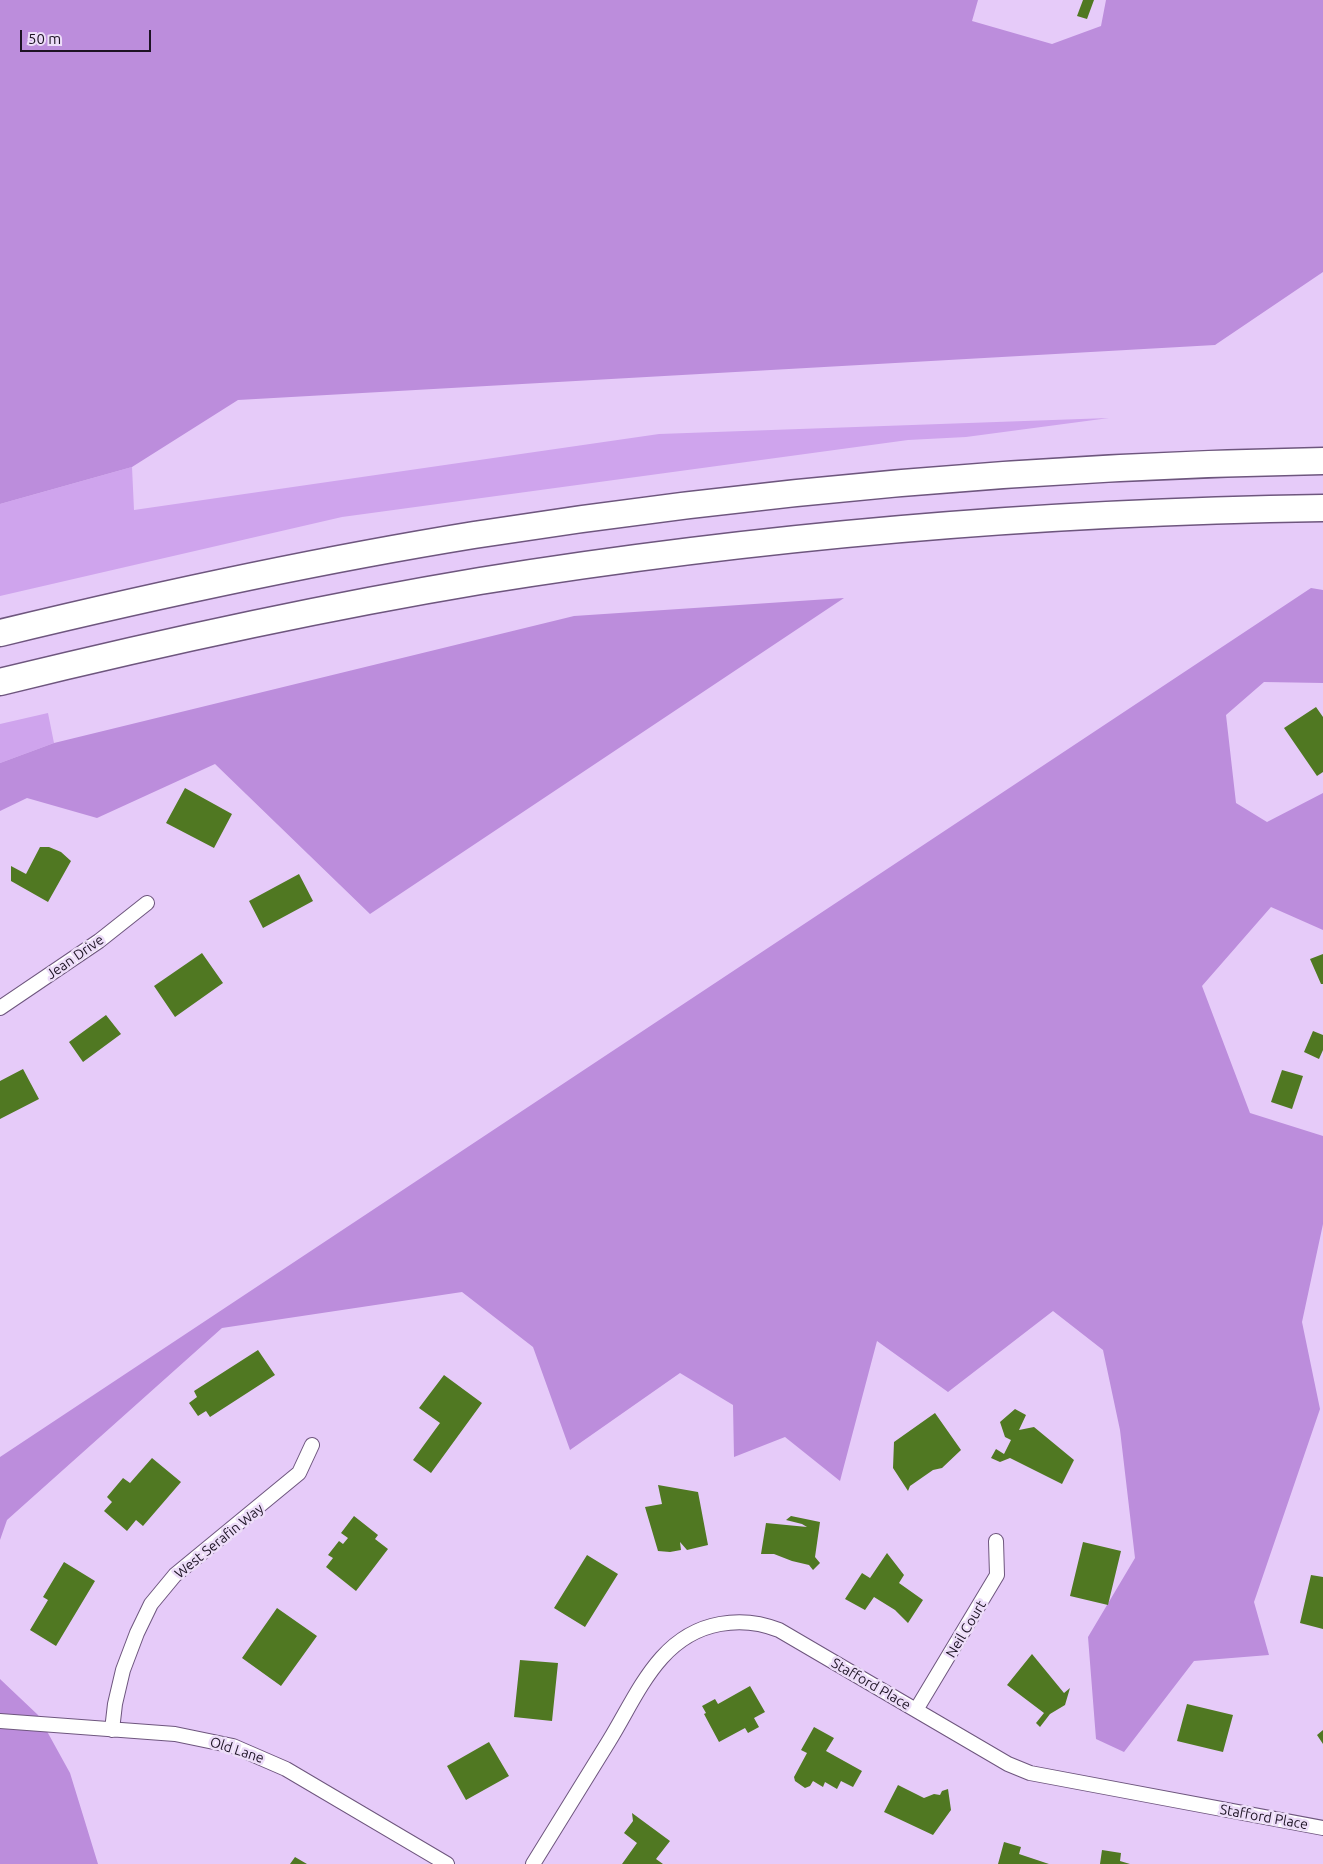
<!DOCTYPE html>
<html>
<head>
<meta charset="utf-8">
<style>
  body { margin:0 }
  #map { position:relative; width:1323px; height:1864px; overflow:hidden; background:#e6cbf9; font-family:Ubuntu,sans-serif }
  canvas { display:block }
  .scale { position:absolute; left:20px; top:30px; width:131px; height:22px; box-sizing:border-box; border:2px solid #1d1324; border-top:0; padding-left:6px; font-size:15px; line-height:18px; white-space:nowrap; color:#1d1324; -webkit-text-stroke:4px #edddf9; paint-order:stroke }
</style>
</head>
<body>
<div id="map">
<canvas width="1323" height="1864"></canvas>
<div class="scale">50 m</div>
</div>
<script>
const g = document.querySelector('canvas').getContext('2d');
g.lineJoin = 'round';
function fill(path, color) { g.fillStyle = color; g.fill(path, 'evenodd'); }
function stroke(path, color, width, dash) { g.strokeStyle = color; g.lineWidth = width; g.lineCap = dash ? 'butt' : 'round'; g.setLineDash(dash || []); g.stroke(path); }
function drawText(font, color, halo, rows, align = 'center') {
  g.font = font + ' Ubuntu,sans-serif'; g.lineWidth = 5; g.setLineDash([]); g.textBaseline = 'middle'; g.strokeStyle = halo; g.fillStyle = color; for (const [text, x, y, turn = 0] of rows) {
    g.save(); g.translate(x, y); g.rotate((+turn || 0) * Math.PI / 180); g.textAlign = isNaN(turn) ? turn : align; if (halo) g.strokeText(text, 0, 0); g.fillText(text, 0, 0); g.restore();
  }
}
fill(new Path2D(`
  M 1109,418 L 966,437 L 908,440 L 342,517 L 0,596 L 0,504 L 132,467 L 134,510 L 659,434 Z
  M 48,713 L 54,743 L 0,763 L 0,724 Z`), '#cfa4ed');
fill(new Path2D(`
  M 0,0 L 978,0 L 972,21 L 1052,44 L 1101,26 L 1106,0 L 1323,0 L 1323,272 L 1215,345 L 238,400 L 132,467 L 0,504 Z
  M 1311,588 L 1323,590 L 1323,683 L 1264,682 L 1226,715 L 1236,803 L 1267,822 L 1323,793 L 1323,930 L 1271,907 L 1202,986 L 1250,1113 L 1323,1136 L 1323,1224 L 1302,1322 L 1320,1409 L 1254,1602 L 1269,1655 L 1194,1661 L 1124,1752 L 1096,1739 L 1088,1637 L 1135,1558 L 1120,1430 L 1103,1350 L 1053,1311 L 948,1392 L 877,1341 L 840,1481 L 785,1437 L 734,1457 L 733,1405 L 680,1373 L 570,1450 L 533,1347 L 462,1292 L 222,1328 L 7,1520 L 0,1540 L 0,1457 Z
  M 844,598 L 370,914 L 215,764 L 97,818 L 27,798 L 0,811 L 0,763 L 54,743 L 574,616 Z
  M 0,1679 L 38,1715 L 70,1773 L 98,1864 L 0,1864 Z`), '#bc8ddc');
fill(new Path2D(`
  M 1083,0 L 1094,0 L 1087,19 L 1077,16 Z
  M 1316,707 L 1323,717 L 1323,772 L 1317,776 L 1284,728 Z
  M 185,788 L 232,814 L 214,848 L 166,823 Z
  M 40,847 L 49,847 L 61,852 L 71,861 L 48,902 L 11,881 L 11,866 L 26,874 Z
  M 299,874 L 313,901 L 263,928 L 249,901 Z
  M 202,953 L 223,983 L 175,1017 L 154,986 Z
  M 1323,954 L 1323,984 L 1321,984 L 1310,959 Z
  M 106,1015 L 121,1034 L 83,1062 L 69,1042 Z
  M 1313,1031 L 1323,1035 L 1323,1050 L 1319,1059 L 1304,1052 Z
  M 23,1069 L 39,1099 L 0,1119 L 0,1081 Z
  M 1282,1070 L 1303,1076 L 1292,1109 L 1271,1102 Z
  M 258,1350 L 275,1375 L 210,1417 L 206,1411 L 198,1416 L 189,1403 L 197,1397 L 194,1391 Z
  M 444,1375 L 482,1403 L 431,1473 L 413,1460 L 440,1423 L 419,1408 Z
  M 1015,1409 L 1026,1415 L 1019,1430 L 1034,1427 L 1074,1460 L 1062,1484 L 1010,1458 L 1000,1462 L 991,1458 L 996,1449 L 1004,1454 L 1011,1440 L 1005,1437 L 1000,1422 Z
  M 935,1413 L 961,1450 L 942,1468 L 933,1470 L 910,1486 L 908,1491 L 893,1468 L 894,1442 Z
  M 152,1458 L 181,1482 L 143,1526 L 136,1520 L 127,1531 L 104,1511 L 112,1502 L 107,1497 L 123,1478 L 130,1483 Z
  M 658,1485 L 698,1492 L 708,1545 L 687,1550 L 680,1542 L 681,1550 L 670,1552 L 658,1551 L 645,1507 L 662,1504 Z
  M 354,1516 L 378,1535 L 375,1539 L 388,1549 L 356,1591 L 326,1567 L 333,1558 L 328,1555 L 339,1541 L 343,1544 L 348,1538 L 341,1533 Z
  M 791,1516 L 820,1522 L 815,1557 L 820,1563 L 813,1570 L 809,1565 L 792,1561 L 774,1554 L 761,1554 L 766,1523 L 807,1527 L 802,1524 L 786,1520 Z
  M 1083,1542 L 1121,1551 L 1108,1605 L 1070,1596 Z
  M 887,1553 L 904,1575 L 899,1583 L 923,1600 L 908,1623 L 895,1610 L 874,1597 L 865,1610 L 845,1599 L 862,1573 L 870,1578 Z
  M 587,1555 L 618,1574 L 585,1627 L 554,1608 Z
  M 64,1562 L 95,1581 L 56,1646 L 30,1630 L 48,1600 L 43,1597 Z
  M 1311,1575 L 1323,1577 L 1323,1629 L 1300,1623 Z
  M 277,1608 L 317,1636 L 281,1686 L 242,1658 Z
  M 1032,1654 L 1064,1693 L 1070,1688 L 1065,1705 L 1050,1714 L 1040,1727 L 1036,1723 L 1044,1713 L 1007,1685 Z
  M 520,1660 L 558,1663 L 552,1721 L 514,1717 Z
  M 750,1686 L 765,1712 L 754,1718 L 759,1727 L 748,1733 L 745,1728 L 719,1742 L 704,1714 L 706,1713 L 702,1706 L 715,1699 L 718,1704 Z
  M 1187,1704 L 1233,1715 L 1223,1752 L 1177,1741 Z
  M 814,1727 L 834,1738 L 826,1751 L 862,1771 L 853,1787 L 841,1781 L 837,1789 L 825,1782 L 823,1787 L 813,1781 L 810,1786 L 805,1788 L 795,1781 L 794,1777 L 807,1753 L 801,1750 Z
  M 1323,1730 L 1323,1744 L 1317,1735 Z
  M 489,1742 L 509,1776 L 466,1800 L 447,1766 Z
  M 898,1785 L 924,1798 L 934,1794 L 940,1795 L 942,1791 L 948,1789 L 951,1810 L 933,1835 L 884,1812 Z
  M 632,1813 L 670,1841 L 656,1859 L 663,1864 L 622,1864 L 637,1843 L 624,1833 L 633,1821 Z
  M 1004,1842 L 1021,1847 L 1019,1854 L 1049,1864 L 998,1864 Z
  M 1102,1850 L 1121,1853 L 1120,1861 L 1130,1864 L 1100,1864 Z
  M 295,1857 L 307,1864 L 290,1864 Z`), '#507822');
const minor = new Path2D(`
  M 0,1008 L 99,941 L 147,903
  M 916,1710 L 997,1575 L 996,1541
  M 0,1721 L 175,1734 L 233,1746 L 286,1769 L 447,1864
  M 112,1730 L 115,1704 L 123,1670 L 137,1633 L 151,1604 L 175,1575 L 299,1473 L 312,1445
  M 533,1864 C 558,1823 584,1782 609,1741 C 638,1694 659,1635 720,1624 C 741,1620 759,1622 779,1630 L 1008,1764 L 1030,1773 L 1323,1828`);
const motorway = new Path2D(`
  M 0,633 C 157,595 314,561 474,535 C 755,491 1038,466 1323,461
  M 0,682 C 159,643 319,608 480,581 C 759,536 1041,512 1323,508`);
stroke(minor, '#6e567e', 16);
stroke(motorway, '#6e567e', 29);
stroke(minor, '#fff', 14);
stroke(motorway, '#fff', 26);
drawText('14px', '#1d1324', '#edddf9', [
  ["Jean Drive",75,957,-35],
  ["West Serafin Way",219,1541,-39],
  ["Neil Court",966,1629,-59],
  ["Stafford Place",871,1684,30],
  ["Old Lane",237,1750,18],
  ["Stafford Place",1264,1817,10]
]);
</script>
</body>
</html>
